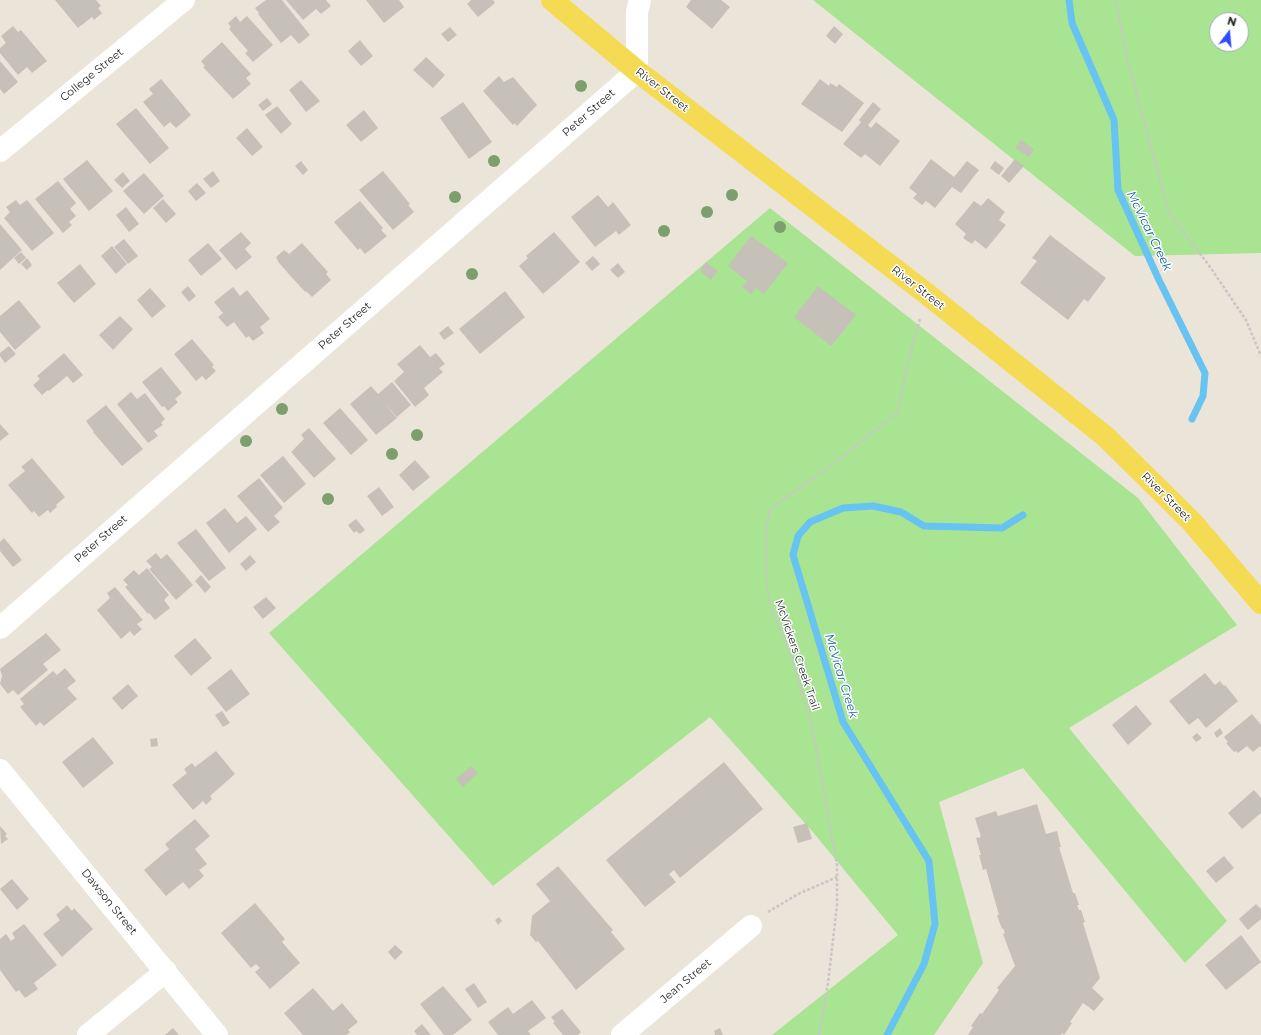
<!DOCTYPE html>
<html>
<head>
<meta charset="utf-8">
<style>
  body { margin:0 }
  #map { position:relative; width:1261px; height:1035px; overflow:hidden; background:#ebe4d8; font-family:Montserrat,sans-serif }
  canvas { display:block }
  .north { position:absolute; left:1209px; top:12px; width:40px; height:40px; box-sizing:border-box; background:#fff; border:1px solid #a9a9a9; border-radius:50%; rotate:16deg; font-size:11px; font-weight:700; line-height:16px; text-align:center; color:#282828 }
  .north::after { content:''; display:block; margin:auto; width:14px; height:18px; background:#3149ff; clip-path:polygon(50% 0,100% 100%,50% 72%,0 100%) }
</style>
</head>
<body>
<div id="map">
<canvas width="1261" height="1035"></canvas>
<div class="north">N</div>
</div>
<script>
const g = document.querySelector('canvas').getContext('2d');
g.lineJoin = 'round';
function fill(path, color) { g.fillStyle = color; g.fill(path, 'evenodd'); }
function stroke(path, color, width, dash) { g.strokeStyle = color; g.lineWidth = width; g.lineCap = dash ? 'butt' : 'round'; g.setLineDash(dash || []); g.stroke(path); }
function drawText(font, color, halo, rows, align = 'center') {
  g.font = font + ' Montserrat,sans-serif'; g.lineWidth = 3; g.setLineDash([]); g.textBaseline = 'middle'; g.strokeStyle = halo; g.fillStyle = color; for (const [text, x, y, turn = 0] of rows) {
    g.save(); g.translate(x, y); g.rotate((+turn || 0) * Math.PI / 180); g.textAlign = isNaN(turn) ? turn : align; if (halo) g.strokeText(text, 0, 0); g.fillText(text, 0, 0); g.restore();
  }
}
fill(new Path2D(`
  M 813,0 L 1261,0 L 1261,253 L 1135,256 ZM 1217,20 L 1241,20 L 1241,44 L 1217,44 Z
  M 770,208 L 1138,498 L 1237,625 L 1069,728 L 1227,921 L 1185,963 L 1023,768 L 939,802 L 983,963 L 934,1035 L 772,1035 L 898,935 L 812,831 L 710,717 L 493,886 L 269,633 Z`), '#a8e492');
stroke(new Path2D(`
  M 1069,0 L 1072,23 L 1114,120 L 1118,190 L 1159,280 L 1205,373 L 1203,396 L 1192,419
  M 887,1035 L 924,964 L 935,924 L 929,861 L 843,722 L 793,555 L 798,536 L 810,522 L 843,508 L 873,506 L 901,512 L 924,526 L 1002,528 L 1023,515`), '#66c3f2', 7);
fill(new Path2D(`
  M 55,0 L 96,0 L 101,6 L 98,8 L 102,13 L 94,20 L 92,17 L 78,28 Z
  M 266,0 L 282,0 L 310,35 L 299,44 L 291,35 L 281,43 L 258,14 L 259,13 L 255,8 Z
  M 286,0 L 326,0 L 331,6 L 321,14 L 316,9 L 303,20 Z
  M 366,0 L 399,0 L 404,7 L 384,23 Z
  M 471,0 L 493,0 L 495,3 L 478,17 L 467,4 Z
  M 691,0 L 721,0 L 730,7 L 712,29 L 686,7 Z
  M 236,16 L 240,22 L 247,16 L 273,45 L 253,62 L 245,53 L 248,51 L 229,29 L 231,27 L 228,23 Z
  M 13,26 L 18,32 L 21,30 L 47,61 L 32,73 L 27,67 L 18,75 L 0,53 L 0,48 L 6,43 L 1,36 Z
  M 834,26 L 843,34 L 835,44 L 826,36 Z
  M 450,27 L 457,35 L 448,42 L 441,34 Z
  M 360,40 L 373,56 L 361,66 L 348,51 Z
  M 222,42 L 251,74 L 246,78 L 251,84 L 233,99 L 203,67 L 205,66 L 201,61 Z
  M 426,57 L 445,75 L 433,88 L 413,70 Z
  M 0,61 L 18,82 L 4,94 L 0,89 Z
  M 499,76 L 504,82 L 513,77 L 537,105 L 517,126 L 515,123 L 513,125 L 483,91 Z
  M 161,79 L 191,115 L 176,128 L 170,122 L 164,127 L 143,102 L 153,94 L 149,89 Z
  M 820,79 L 829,86 L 830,83 L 837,87 L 839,84 L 864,103 L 842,132 L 801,104 Z
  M 301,80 L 320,101 L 306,112 L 289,90 Z
  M 267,98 L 272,104 L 263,111 L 258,105 Z
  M 463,102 L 492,142 L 469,159 L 440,118 Z
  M 873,102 L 881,109 L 868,125 L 871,128 L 876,122 L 900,141 L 880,166 L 865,154 L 861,158 L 843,144 L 861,122 L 859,120 Z
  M 277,106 L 292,124 L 281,134 L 265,115 Z
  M 136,108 L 169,148 L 150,164 L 116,124 Z
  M 364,110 L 378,128 L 361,142 L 346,125 Z
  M 247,128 L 263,147 L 252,156 L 236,138 Z
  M 1021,140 L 1034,149 L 1029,157 L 1015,148 Z
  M 931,159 L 954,177 L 967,161 L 979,170 L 961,193 L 952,187 L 935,208 L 926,201 L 922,205 L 913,198 L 917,194 L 909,188 Z
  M 1015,159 L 1024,166 L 1009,183 L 1001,176 Z
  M 87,160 L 113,191 L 89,211 L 63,179 Z
  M 301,161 L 308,170 L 303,175 L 295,166 Z
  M 995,161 L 1004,168 L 999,175 L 990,168 Z
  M 213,171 L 220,181 L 211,188 L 203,179 Z
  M 383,171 L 410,204 L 408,205 L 414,212 L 393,230 L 359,190 Z
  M 123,172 L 130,181 L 122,188 L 114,180 Z
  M 144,173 L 164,196 L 144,214 L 123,191 Z
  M 58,181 L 76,203 L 70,209 L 76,216 L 69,222 L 72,225 L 63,233 L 35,199 Z
  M 197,183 L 206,193 L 196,201 L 188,191 Z
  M 598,195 L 608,207 L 613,202 L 631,225 L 619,235 L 616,231 L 595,247 L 571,217 Z
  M 988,198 L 1005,212 L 999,220 L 1006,225 L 986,249 L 975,240 L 972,244 L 963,238 L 966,234 L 955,224 L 974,201 L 981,206 Z
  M 163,199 L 176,214 L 166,223 L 153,208 Z
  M 16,200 L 20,205 L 27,200 L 54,233 L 32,251 L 4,218 L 10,212 L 6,207 Z
  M 360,201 L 383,228 L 381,230 L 387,236 L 365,254 L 360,248 L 358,250 L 334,222 Z
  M 126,207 L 139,224 L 129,232 L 116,215 Z
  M 0,224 L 22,250 L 0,270 Z
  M 241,232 L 251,243 L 245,249 L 252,257 L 236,270 L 219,250 Z
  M 554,232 L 580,262 L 543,294 L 519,266 L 528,258 L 526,256 Z
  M 1050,235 L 1106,278 L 1088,302 L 1084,299 L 1068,320 L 1020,283 L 1037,261 L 1032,258 Z
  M 751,236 L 788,263 L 764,294 L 756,288 L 751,294 L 742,287 L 747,281 L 728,266 Z
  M 124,239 L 138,256 L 128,264 L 114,247 Z
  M 208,243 L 222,259 L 201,276 L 188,260 Z
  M 302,243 L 328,272 L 326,274 L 331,280 L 312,297 L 306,291 L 305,292 L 279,263 L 276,257 L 284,250 L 289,254 Z
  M 112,246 L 127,264 L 116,274 L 101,256 Z
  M 21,252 L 26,258 L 19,264 L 14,258 Z
  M 593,256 L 600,264 L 592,271 L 585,263 Z
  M 27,258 L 32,265 L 27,270 L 21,264 Z
  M 706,262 L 718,271 L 711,280 L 700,271 Z
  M 618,263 L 625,272 L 618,278 L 610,270 Z
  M 80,264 L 96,284 L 74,303 L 57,283 Z
  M 188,286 L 196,296 L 189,302 L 181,292 Z
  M 818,286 L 856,315 L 831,346 L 794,317 Z
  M 233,287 L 240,296 L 247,290 L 270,319 L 260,327 L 264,333 L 253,341 L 249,336 L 246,338 L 234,322 L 227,327 L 218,317 L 223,313 L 214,302 Z
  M 150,288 L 166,306 L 152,318 L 137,300 Z
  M 505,291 L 525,317 L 480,354 L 459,329 Z
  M 19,300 L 41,327 L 15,350 L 0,332 L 0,316 Z
  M 120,316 L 133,329 L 113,350 L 99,335 Z
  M 448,326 L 454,333 L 444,340 L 439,333 Z
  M 192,339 L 214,365 L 212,367 L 216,371 L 206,380 L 202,376 L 196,381 L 174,354 Z
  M 420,345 L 430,357 L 436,353 L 445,364 L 439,368 L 443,372 L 424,388 L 429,395 L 415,407 L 394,381 L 404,372 L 397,364 Z
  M 9,346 L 16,354 L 5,363 L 0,356 L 0,353 Z
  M 64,353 L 83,375 L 73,383 L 67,376 L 49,391 L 48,390 L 42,395 L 33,385 L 40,379 L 37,376 Z
  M 161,367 L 182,393 L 175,399 L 178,402 L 168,411 L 164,406 L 162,407 L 142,382 Z
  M 392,382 L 411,405 L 397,417 L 384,403 L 397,418 L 376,435 L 350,404 L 371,386 L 378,394 Z
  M 131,392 L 137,399 L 145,393 L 165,419 L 161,423 L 163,425 L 154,431 L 158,436 L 148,443 L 117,404 Z
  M 106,405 L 143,449 L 122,466 L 93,432 L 94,432 L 86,421 Z
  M 340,408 L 368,440 L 351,455 L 323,423 Z
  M 0,424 L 9,434 L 0,441 Z
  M 309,428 L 336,459 L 314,478 L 291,452 L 304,439 L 301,435 Z
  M 283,456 L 306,484 L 284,503 L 260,475 Z
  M 32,458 L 65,497 L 56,505 L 57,507 L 50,513 L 48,510 L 39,517 L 34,511 L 32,513 L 8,485 L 25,471 L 21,467 Z
  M 415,460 L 430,477 L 413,491 L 399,475 Z
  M 259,478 L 283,508 L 274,516 L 280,522 L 268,532 L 237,496 Z
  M 379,487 L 394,507 L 382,516 L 367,496 Z
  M 225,508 L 237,523 L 246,516 L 257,529 L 229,553 L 206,523 Z
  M 356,519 L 365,530 L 360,534 L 356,531 L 354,533 L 348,525 Z
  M 196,529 L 226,568 L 209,581 L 177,543 Z
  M 4,538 L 22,560 L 13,567 L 0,551 L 0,542 Z
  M 156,553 L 161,559 L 167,554 L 193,585 L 176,600 L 149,569 L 152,567 L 146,561 Z
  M 250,555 L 256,562 L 246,571 L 240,564 Z
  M 147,568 L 169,595 L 164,600 L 170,608 L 155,620 L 149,613 L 148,614 L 125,587 L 128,585 L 123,580 L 134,570 L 139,575 Z
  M 201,575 L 211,587 L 205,593 L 195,581 Z
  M 115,587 L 143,620 L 137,624 L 142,629 L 134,636 L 130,631 L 121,639 L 97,610 L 110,598 L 107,593 Z
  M 266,597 L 276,608 L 263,619 L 253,607 Z
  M 46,633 L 61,650 L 43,664 L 48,670 L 18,695 L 13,690 L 8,694 L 0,684 L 2,676 L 0,669 Z
  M 195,638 L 212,658 L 191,676 L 174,656 Z
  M 65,668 L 76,681 L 67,688 L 77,699 L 44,726 L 40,722 L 36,726 L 20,707 L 24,704 L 20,699 L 53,671 L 57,675 Z
  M 231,669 L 250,694 L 226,712 L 207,688 Z
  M 1205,673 L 1215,685 L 1220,681 L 1224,686 L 1225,685 L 1238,701 L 1206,728 L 1198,718 L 1189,725 L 1169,701 Z
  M 128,684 L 138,696 L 122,710 L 112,698 Z
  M 1136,705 L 1152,724 L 1128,745 L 1112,725 Z
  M 222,711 L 230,723 L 223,727 L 215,715 Z
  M 1252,714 L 1261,725 L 1261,748 L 1260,746 L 1253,752 L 1247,746 L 1238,753 L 1236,751 L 1234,752 L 1226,743 L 1228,742 L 1224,737 Z
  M 1220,728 L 1223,733 L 1217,738 L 1214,733 Z
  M 1197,733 L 1202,738 L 1196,742 L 1192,737 Z
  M 93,737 L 114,763 L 83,788 L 62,762 Z
  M 157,738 L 158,746 L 151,747 L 150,739 Z
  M 216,751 L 235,774 L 210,796 L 212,799 L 206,805 L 203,801 L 193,810 L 172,785 L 187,773 L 184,769 L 192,763 L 195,767 Z
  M 724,762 L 763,809 L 680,878 L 674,870 L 669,874 L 676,882 L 645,907 L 606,860 Z
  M 471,766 L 478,773 L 463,787 L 456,779 Z
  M 1254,790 L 1261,798 L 1261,813 L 1242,829 L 1228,813 Z
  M 1037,804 L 1046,834 L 1057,831 L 1061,847 L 1059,847 L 1073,893 L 1075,893 L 1079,905 L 1077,905 L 1079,910 L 1081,910 L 1085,922 L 1083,923 L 1100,978 L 1092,988 L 1104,999 L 1094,1011 L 1083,1003 L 1070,1022 L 1072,1023 L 1064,1035 L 1062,1033 L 1061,1035 L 968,1035 L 973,1027 L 971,1026 L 980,1013 L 982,1014 L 999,990 L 997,988 L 1015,966 L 1003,934 L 1005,933 L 1003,928 L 1002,929 L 997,915 L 999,915 L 986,869 L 983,870 L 979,855 L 981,855 L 976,838 L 981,837 L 975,818 L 996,811 L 998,816 Z
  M 195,819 L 210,836 L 195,849 L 207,864 L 199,870 L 204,876 L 189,889 L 183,882 L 166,896 L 144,870 L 169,849 L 165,844 Z
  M 807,823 L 812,839 L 798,843 L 793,827 Z
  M 0,826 L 7,834 L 5,836 L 8,839 L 1,844 Z
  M 1224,856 L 1234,868 L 1216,883 L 1206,871 Z
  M 558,866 L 613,930 L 611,932 L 625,949 L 576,990 L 538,941 L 536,942 L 530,935 L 532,916 L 550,901 L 536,884 Z
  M 12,879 L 29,899 L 17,910 L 0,889 Z
  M 255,903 L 285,939 L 282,942 L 300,963 L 270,989 L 255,972 L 260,968 L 256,964 L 251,968 L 221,933 Z
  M 1256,904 L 1261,909 L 1261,919 L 1248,930 L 1239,919 Z
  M 67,905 L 72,911 L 74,908 L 93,929 L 62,957 L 43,934 L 60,920 L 56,915 Z
  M 499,917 L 502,921 L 498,925 L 495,920 Z
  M 24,924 L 57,965 L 34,983 L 38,989 L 25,998 L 19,990 L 16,992 L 0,970 L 0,939 L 6,934 L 11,941 L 15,938 L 12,933 Z
  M 1241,935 L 1261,962 L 1226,990 L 1205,965 Z
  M 395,945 L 403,952 L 395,960 L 388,952 Z
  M 474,983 L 487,1002 L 478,1008 L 465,989 Z
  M 443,986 L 472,1020 L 453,1035 L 444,1035 L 420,1004 Z
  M 313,988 L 333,1011 L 342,1003 L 358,1022 L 348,1030 L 350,1032 L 347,1035 L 303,1035 L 284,1013 Z
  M 532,1000 L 546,1018 L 528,1031 L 531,1035 L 498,1035 L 488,1022 L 508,1007 L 513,1014 Z
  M 562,1009 L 581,1032 L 578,1035 L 563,1035 L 553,1023 L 555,1022 L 551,1017 Z
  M 422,1024 L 431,1035 L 417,1035 L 414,1031 Z
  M 173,1028 L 179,1035 L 165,1035 Z
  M 720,1028 L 723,1035 L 715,1035 L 714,1031 Z`), '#c6c1b8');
stroke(new Path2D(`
  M 1116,0 L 1127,58 L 1169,213 L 1208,264 L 1246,320 L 1261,356
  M 768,912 L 798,894 L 837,877
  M 819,1035 L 828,983 L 837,905 L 837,865 L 811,721 L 789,650 L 771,607 L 766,582 L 766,533 L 769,514 L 775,505 L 828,468 L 898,412 L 907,365 L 920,319`), '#c7c7c7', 2.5, [3, 2]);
stroke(new Path2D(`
  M 0,151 L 184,0
  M 0,628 L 637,71 L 637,12 L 640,0
  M 0,770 L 217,1035
  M 88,1035 L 166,971
  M 622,1035 L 751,926`), '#fff', 22);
stroke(new Path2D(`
  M 552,0 L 637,71 L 927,294 L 1106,437 L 1192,522 L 1261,603`), '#f5db53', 22);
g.fillStyle = '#7c9f6d';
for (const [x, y] of [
  [581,86],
  [494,161],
  [732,195],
  [455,197],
  [707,212],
  [780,227],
  [664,231],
  [472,274],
  [282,409],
  [417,435],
  [246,441],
  [392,454],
  [328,499]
]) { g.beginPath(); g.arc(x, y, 6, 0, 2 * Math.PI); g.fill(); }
drawText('11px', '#282828', '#fff', [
  ["College Street",92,75,-39],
  ["River Street",662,90,38],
  ["Peter Street",589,113,-41],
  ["River Street",918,288,38],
  ["Peter Street",345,326,-41],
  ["River Street",1166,497,45],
  ["Peter Street",101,539,-41],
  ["McVickers Creek Trail",797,655,71],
  ["Dawson Street",109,902,51],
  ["Jean Street",686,981,-40]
]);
drawText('italic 12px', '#085e9b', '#fff', [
  ["McVicar Creek",1149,231,64],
  ["McVicar Creek",841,676,73]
]);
</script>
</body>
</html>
